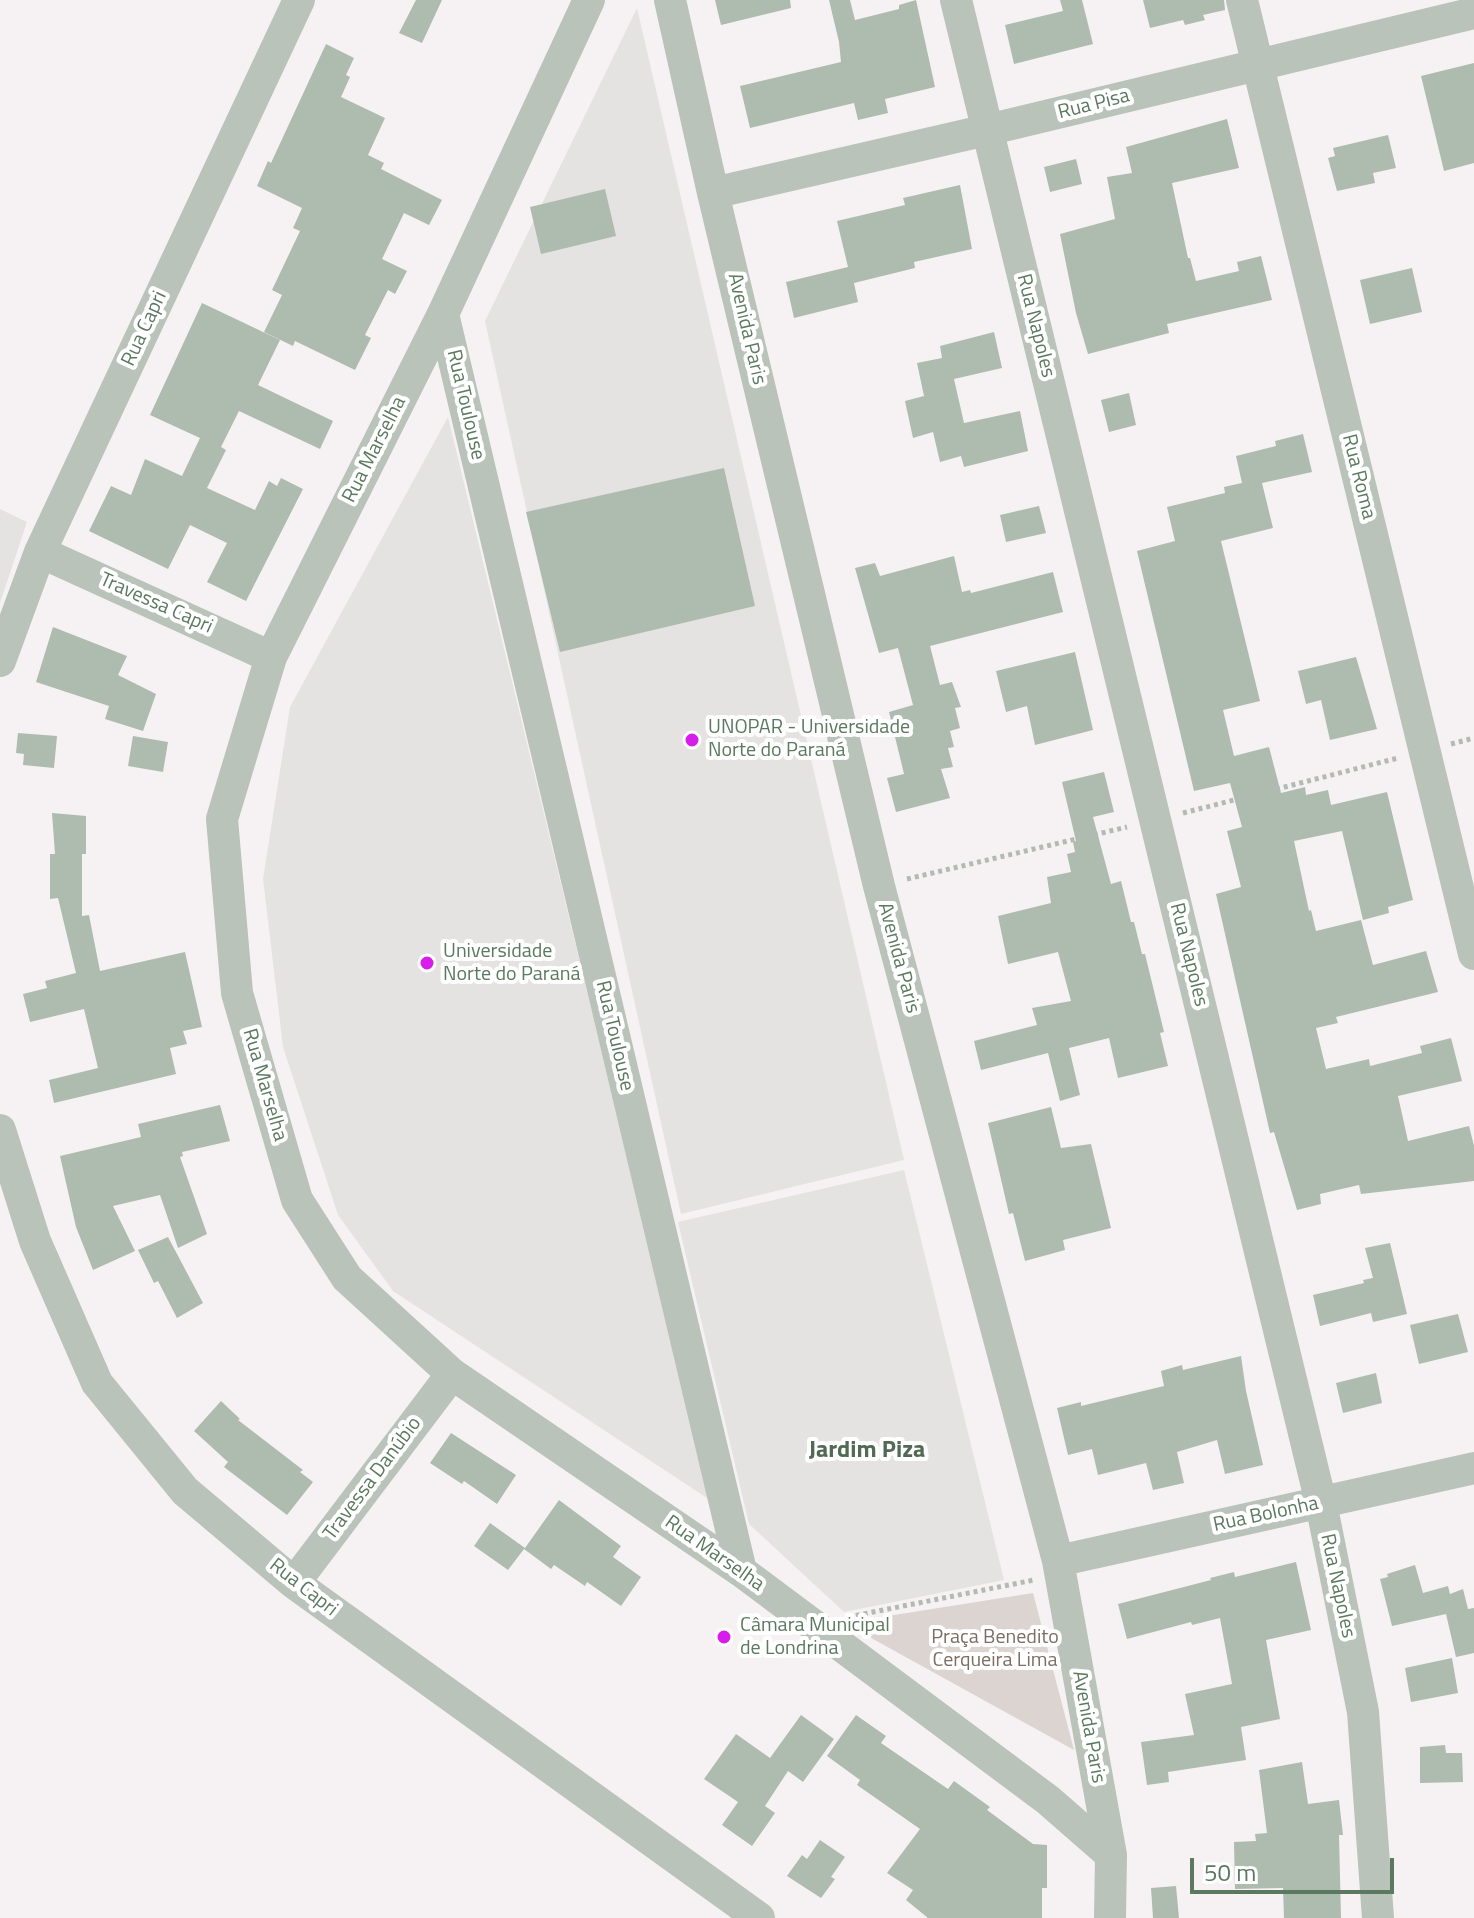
<!DOCTYPE html>
<html>
<head>
<meta charset="utf-8">
<style>
  body { margin:0 }
  #map { position:relative; width:1474px; height:1918px; overflow:hidden; background:#f6f2f3; font-family:"Titillium Web",sans-serif }
  canvas { display:block }
  .scale { position:absolute; left:1190px; top:1858px; width:204px; height:36px; box-sizing:border-box; border:4px solid #5b795e; border-top:0; padding-left:10px; font-size:24px; line-height:28px; white-space:nowrap; color:#5b795e; -webkit-text-stroke:6px #fff; paint-order:stroke }
</style>
</head>
<body>
<div id="map">
<canvas width="1474" height="1918"></canvas>
<div class="scale">50 m</div>
</div>
<script>
const g = document.querySelector('canvas').getContext('2d');
g.lineJoin = 'round';
function fill(path, color) { g.fillStyle = color; g.fill(path, 'evenodd'); }
function stroke(path, color, width, dash) { g.strokeStyle = color; g.lineWidth = width; g.lineCap = dash ? 'butt' : 'round'; g.setLineDash(dash || []); g.stroke(path); }
function drawText(font, color, halo, rows, align = 'center') {
  g.font = font + ' "Titillium Web",sans-serif'; g.lineWidth = 8; g.setLineDash([]); g.textBaseline = 'middle'; g.strokeStyle = halo; g.fillStyle = color; for (const [text, x, y, turn = 0] of rows) {
    g.save(); g.translate(x, y); g.rotate((+turn || 0) * Math.PI / 180); g.textAlign = isNaN(turn) ? turn : align; if (halo) g.strokeText(text, 0, 0); g.fillText(text, 0, 0); g.restore();
  }
}
fill(new Path2D(`
  M 637,8 L 904,1160 L 681,1214 L 485,321 Z
  M 448,417 L 710,1500 L 393,1291 L 338,1215 L 283,1047 L 263,879 L 290,707 Z
  M 0,509 L 27,522 L 0,603 Z
  M 904,1170 L 1004,1580 L 844,1612 L 749,1524 L 678,1222 Z`), '#e4e3e1');
fill(new Path2D(`
  M 1033,1593 L 1074,1750 L 844,1623 Z`), '#dbd4d1');
fill(new Path2D(`
  M 416,0 L 442,0 L 422,43 L 399,33 Z
  M 715,0 L 790,0 L 791,8 L 721,25 Z
  M 829,0 L 850,0 L 855,20 L 899,9 L 899,5 L 916,0 L 935,87 L 885,99 L 888,113 L 858,120 L 854,103 L 750,128 L 740,86 L 841,62 L 839,42 Z
  M 1060,0 L 1082,0 L 1093,44 L 1014,64 L 1005,25 L 1063,11 Z
  M 1143,0 L 1224,0 L 1225,10 L 1203,15 L 1205,20 L 1185,25 L 1183,20 L 1150,28 Z
  M 326,44 L 354,58 L 346,75 L 350,77 L 341,97 L 385,118 L 368,155 L 384,163 L 381,169 L 442,200 L 429,225 L 404,213 L 382,259 L 407,271 L 395,294 L 388,290 L 365,335 L 371,338 L 355,370 L 295,341 L 293,346 L 264,332 L 282,295 L 272,290 L 300,231 L 293,228 L 302,208 L 257,186 L 268,161 L 271,163 Z
  M 1474,63 L 1474,163 L 1444,171 L 1421,76 Z
  M 1227,119 L 1239,168 L 1172,183 L 1188,258 L 1190,258 L 1196,281 L 1239,271 L 1237,262 L 1261,256 L 1272,300 L 1167,324 L 1169,333 L 1088,354 L 1076,313 L 1060,234 L 1115,219 L 1107,177 L 1132,173 L 1126,147 Z
  M 1388,135 L 1396,168 L 1373,173 L 1375,183 L 1337,191 L 1328,158 L 1335,156 L 1333,148 Z
  M 1076,159 L 1082,184 L 1050,192 L 1044,167 Z
  M 960,185 L 972,249 L 914,262 L 915,268 L 854,283 L 858,302 L 794,318 L 786,282 L 848,267 L 837,221 L 905,205 L 903,198 Z
  M 605,189 L 616,236 L 541,254 L 530,207 Z
  M 1412,268 L 1422,312 L 1370,324 L 1360,280 Z
  M 202,303 L 280,340 L 258,385 L 333,421 L 320,449 L 239,411 L 221,447 L 226,450 L 207,488 L 255,510 L 269,481 L 277,486 L 281,478 L 303,489 L 246,601 L 207,582 L 227,543 L 190,525 L 168,569 L 89,531 L 111,486 L 131,495 L 145,459 L 182,476 L 200,438 L 150,415 Z
  M 994,332 L 1002,368 L 954,379 L 964,423 L 1020,411 L 1028,451 L 964,467 L 961,456 L 940,462 L 933,432 L 913,438 L 905,401 L 924,396 L 917,363 L 942,358 L 940,346 Z
  M 1129,393 L 1136,425 L 1109,432 L 1101,400 Z
  M 1303,434 L 1312,472 L 1262,483 L 1273,528 L 1221,541 L 1260,701 L 1223,710 L 1234,756 L 1269,747 L 1281,793 L 1305,787 L 1306,795 L 1328,790 L 1331,805 L 1387,792 L 1413,900 L 1388,907 L 1389,913 L 1363,920 L 1342,831 L 1294,841 L 1309,911 L 1311,910 L 1316,931 L 1361,920 L 1373,965 L 1426,951 L 1438,992 L 1336,1017 L 1338,1023 L 1316,1028 L 1326,1069 L 1369,1059 L 1370,1066 L 1422,1053 L 1420,1046 L 1451,1038 L 1462,1081 L 1398,1096 L 1408,1141 L 1469,1126 L 1474,1146 L 1474,1181 L 1361,1194 L 1359,1185 L 1320,1194 L 1321,1204 L 1297,1210 L 1274,1132 L 1270,1133 L 1216,894 L 1241,887 L 1227,831 L 1242,827 L 1230,783 L 1194,791 L 1137,551 L 1175,541 L 1167,507 L 1225,493 L 1224,487 L 1242,483 L 1236,456 L 1276,446 L 1275,441 Z
  M 724,468 L 755,606 L 560,652 L 526,512 Z
  M 1039,506 L 1046,533 L 1006,542 L 1000,515 Z
  M 954,556 L 962,592 L 970,590 L 971,593 L 1053,572 L 1063,612 L 930,646 L 940,685 L 952,682 L 961,707 L 955,708 L 960,728 L 950,731 L 954,747 L 948,748 L 953,767 L 941,769 L 950,798 L 896,812 L 887,778 L 904,774 L 889,712 L 913,705 L 898,648 L 879,653 L 855,568 L 875,563 L 880,576 Z
  M 53,627 L 127,656 L 118,675 L 156,694 L 143,731 L 105,719 L 109,706 L 36,682 Z
  M 1075,652 L 1093,730 L 1035,745 L 1027,706 L 1006,712 L 996,671 Z
  M 1356,657 L 1377,729 L 1330,740 L 1321,700 L 1306,704 L 1298,671 Z
  M 18,733 L 57,736 L 54,768 L 23,765 L 24,754 L 16,753 Z
  M 133,736 L 168,742 L 163,772 L 128,766 Z
  M 1104,772 L 1114,812 L 1093,817 L 1111,884 L 1121,881 L 1131,922 L 1134,922 L 1142,954 L 1145,954 L 1164,1032 L 1160,1033 L 1168,1066 L 1118,1078 L 1109,1038 L 1069,1048 L 1080,1095 L 1060,1101 L 1048,1053 L 981,1070 L 974,1041 L 1037,1025 L 1032,1008 L 1071,1001 L 1058,952 L 1008,964 L 998,916 L 1051,903 L 1047,877 L 1071,872 L 1067,854 L 1075,852 L 1073,842 L 1076,841 L 1062,782 Z
  M 52,813 L 86,816 L 86,854 L 82,854 L 82,916 L 89,915 L 100,971 L 185,952 L 202,1027 L 183,1031 L 187,1044 L 170,1048 L 176,1074 L 54,1103 L 49,1080 L 98,1068 L 84,1009 L 30,1022 L 23,994 L 47,988 L 45,981 L 76,973 L 58,898 L 50,899 L 50,854 L 55,854 Z
  M 220,1105 L 230,1141 L 182,1152 L 183,1156 L 180,1157 L 207,1234 L 178,1248 L 160,1195 L 113,1206 L 135,1251 L 93,1270 L 76,1227 L 60,1156 L 141,1137 L 138,1124 Z
  M 1051,1107 L 1061,1148 L 1091,1144 L 1111,1228 L 1063,1240 L 1065,1250 L 1025,1261 L 1013,1213 L 1009,1214 L 988,1123 Z
  M 168,1237 L 203,1303 L 177,1318 L 158,1281 L 154,1283 L 138,1250 Z
  M 1390,1243 L 1407,1314 L 1373,1322 L 1371,1313 L 1320,1326 L 1313,1295 L 1364,1283 L 1363,1280 L 1373,1278 L 1365,1248 Z
  M 1458,1314 L 1468,1352 L 1419,1364 L 1410,1325 Z
  M 1241,1356 L 1246,1391 L 1263,1465 L 1225,1474 L 1217,1440 L 1177,1452 L 1184,1483 L 1153,1490 L 1146,1463 L 1098,1475 L 1092,1449 L 1068,1455 L 1057,1408 L 1081,1402 L 1081,1406 L 1164,1386 L 1161,1371 L 1182,1365 L 1183,1370 Z
  M 1376,1373 L 1382,1403 L 1343,1413 L 1336,1383 Z
  M 221,1401 L 240,1419 L 238,1420 L 303,1470 L 300,1472 L 313,1482 L 287,1515 L 224,1467 L 228,1462 L 194,1431 Z
  M 451,1433 L 516,1475 L 497,1504 L 464,1481 L 462,1484 L 430,1463 Z
  M 559,1500 L 621,1546 L 613,1557 L 641,1577 L 621,1606 L 587,1582 L 585,1586 L 554,1565 L 551,1569 L 524,1549 L 508,1570 L 474,1546 L 490,1523 L 525,1548 Z
  M 1296,1562 L 1311,1630 L 1266,1640 L 1280,1719 L 1241,1727 L 1246,1760 L 1168,1772 L 1169,1782 L 1147,1785 L 1141,1742 L 1194,1735 L 1185,1694 L 1232,1684 L 1220,1618 L 1192,1625 L 1191,1622 L 1127,1639 L 1118,1604 L 1211,1580 L 1210,1578 L 1234,1572 L 1235,1577 Z
  M 1415,1565 L 1423,1593 L 1448,1586 L 1450,1594 L 1463,1589 L 1468,1609 L 1474,1608 L 1474,1653 L 1456,1657 L 1446,1614 L 1392,1626 L 1380,1579 L 1388,1577 L 1387,1574 Z
  M 1452,1658 L 1458,1693 L 1411,1702 L 1405,1668 Z
  M 801,1715 L 834,1739 L 803,1782 L 788,1771 L 765,1806 L 775,1813 L 752,1846 L 722,1825 L 738,1802 L 704,1779 L 736,1734 L 770,1758 Z
  M 856,1715 L 886,1736 L 881,1743 L 948,1789 L 954,1781 L 990,1807 L 987,1810 L 1033,1844 L 1047,1845 L 1047,1888 L 1042,1888 L 1042,1918 L 928,1918 L 906,1900 L 913,1890 L 887,1873 L 920,1829 L 857,1785 L 860,1780 L 827,1756 Z
  M 1445,1745 L 1446,1753 L 1462,1753 L 1463,1782 L 1420,1783 L 1420,1747 Z
  M 1302,1762 L 1308,1804 L 1339,1800 L 1343,1835 L 1339,1835 L 1341,1918 L 1284,1918 L 1283,1888 L 1235,1889 L 1234,1842 L 1256,1841 L 1255,1834 L 1267,1833 L 1259,1770 Z
  M 820,1840 L 845,1857 L 831,1877 L 835,1879 L 821,1898 L 787,1876 L 802,1855 L 807,1859 Z
  M 1176,1886 L 1179,1918 L 1153,1918 L 1151,1888 Z`), '#aebbaf');
stroke(new Path2D(`
  M 1451,744 L 1474,738
  M 1183,813 L 1398,758
  M 907,879 L 1127,827
  M 848,1617 L 1034,1580`), '#b2bab3', 5, [4, 4]);
stroke(new Path2D(`
  M 589,0 L 443,314 L 271,657 L 222,819 L 237,993 L 297,1200 L 347,1278 L 452,1374 L 741,1571 L 1048,1800 L 1111,1855
  M 670,0 L 713,193 L 879,886 L 1058,1561 L 1111,1855 L 1110,1918
  M 956,0 L 1321,1503 L 1363,1712 L 1378,1918
  M 1242,0 L 1474,954
  M 713,193 L 987,130 L 1474,13
  M 443,314 L 741,1571
  M 40,552 L 271,657
  M 0,661 L 40,552 L 299,0
  M 0,1130 L 35,1241 L 97,1383 L 185,1491 L 294,1583 L 759,1918
  M 1058,1561 L 1474,1468
  M 294,1583 L 452,1374`), '#b9c3ba', 32);
for (const [x, y, r, color] of [
  [692,740,8,"#d81cec"],
  [427,963,8,"#d81cec"],
  [724,1637,8,"#d81cec"]
]) { const dot = new Path2D(); dot.arc(x, y, r, 0, 2 * Math.PI); g.fillStyle = color; g.fill(dot); stroke(dot, '#fff', 3); }
drawText('20px', '#5b795e', '#fff', [
  ["Rua Pisa",1094,105,-14],
  ["Rua Napoles",1035,326,76],
  ["Rua Capri",145,329,-65],
  ["Avenida Paris",746,329,77],
  ["Rua Toulouse",465,405,77],
  ["Rua Marselha",375,450,-63],
  ["Rua Roma",1358,477,76],
  ["Travessa Capri",156,604,24],
  ["Rua Napoles",1188,955,76],
  ["Avenida Paris",898,958,75],
  ["Rua Toulouse",614,1036,77],
  ["Rua Marselha",264,1085,74],
  ["Travessa Danúbio",373,1479,-53],
  ["Rua Bolonha",1266,1515,-12],
  ["Rua Marselha",714,1554,35],
  ["Rua Napoles",1337,1586,78],
  ["Rua Capri",303,1588,38],
  ["Avenida Paris",1088,1727,80]
]);
drawText('20px', '#5b795e', '#fff', [
  ["UNOPAR - Universidade",708,728],
  ["Norte do Paraná",708,751],
  ["Universidade",443,952],
  ["Norte do Paraná",443,975],
  ["Câmara Municipal",740,1626],
  ["de Londrina",740,1649]
], 'left');
drawText('20px', '#7c6e62', '#fff', [
  ["Praça Benedito",995,1638],
  ["Cerqueira Lima",995,1661]
]);
drawText('bold 24px', '#526954', '#fff', [
  ["Jardim Piza",867,1451]
]);
</script>
</body>
</html>
